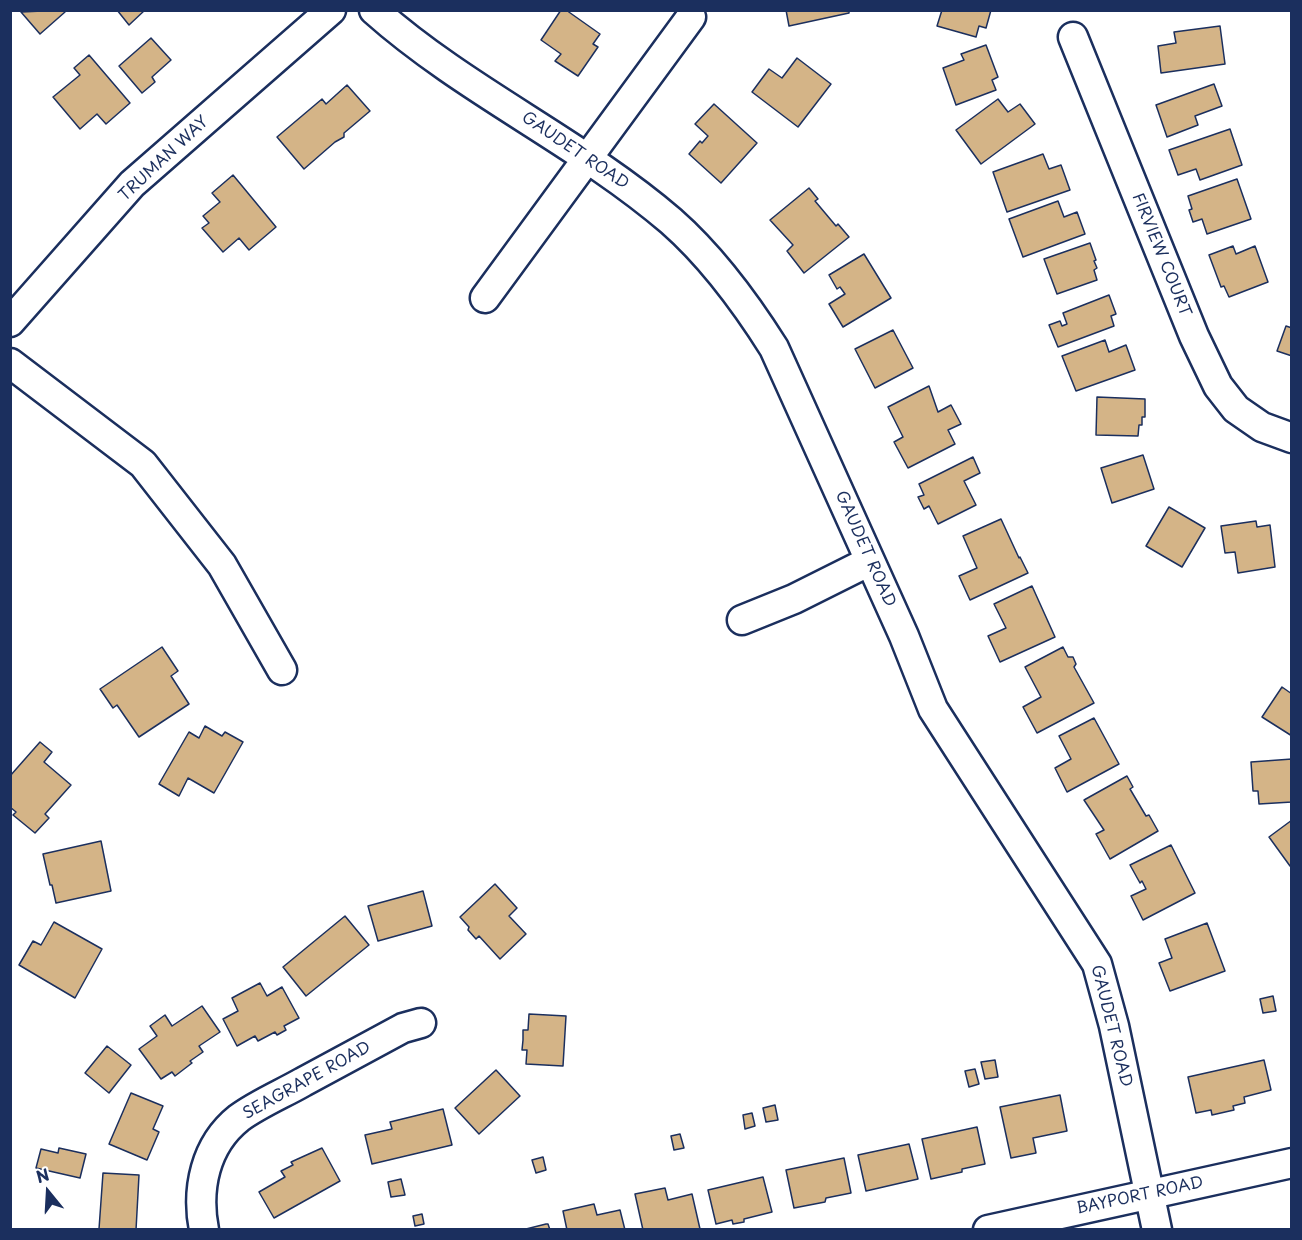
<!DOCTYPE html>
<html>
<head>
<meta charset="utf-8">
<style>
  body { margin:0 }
  #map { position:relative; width:1302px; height:1240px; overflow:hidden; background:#fff; font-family:"Playpen Sans",sans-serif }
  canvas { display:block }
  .frame { position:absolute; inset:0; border:12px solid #1b2f5e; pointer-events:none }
  .north { position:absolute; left:18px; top:1162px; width:60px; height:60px; -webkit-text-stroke:4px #fff; paint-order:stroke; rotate:342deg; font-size:16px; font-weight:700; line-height:24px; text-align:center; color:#1b2f5e }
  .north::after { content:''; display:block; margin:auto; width:21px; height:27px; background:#1b2f5e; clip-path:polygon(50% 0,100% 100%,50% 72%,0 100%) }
</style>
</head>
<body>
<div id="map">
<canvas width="1302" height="1240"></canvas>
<div class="frame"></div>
<div class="north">N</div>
</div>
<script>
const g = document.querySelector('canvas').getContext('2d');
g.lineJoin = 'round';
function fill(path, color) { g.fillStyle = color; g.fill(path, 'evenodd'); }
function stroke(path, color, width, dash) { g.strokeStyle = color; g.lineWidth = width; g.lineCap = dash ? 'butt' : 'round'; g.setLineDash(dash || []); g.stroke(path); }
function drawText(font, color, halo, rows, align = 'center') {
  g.font = font + ' "Playpen Sans",sans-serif'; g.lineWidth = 4.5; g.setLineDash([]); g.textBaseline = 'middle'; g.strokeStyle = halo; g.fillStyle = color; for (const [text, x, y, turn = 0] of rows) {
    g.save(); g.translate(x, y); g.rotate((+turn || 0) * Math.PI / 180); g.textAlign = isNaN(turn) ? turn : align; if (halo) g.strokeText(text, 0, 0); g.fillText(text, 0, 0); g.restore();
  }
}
const building = new Path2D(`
  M 64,10 L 65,12 L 40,34 L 21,12 Z
  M 117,10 L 145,10 L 129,25 Z
  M 561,10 L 566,10 L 600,34 L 593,44 L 598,47 L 578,76 L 555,61 L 561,54 L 541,40 Z
  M 786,10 L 849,10 L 849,13 L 789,26 Z
  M 942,10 L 991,10 L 986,28 L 979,26 L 976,37 L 937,26 Z
  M 1220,26 L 1225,64 L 1161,73 L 1158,46 L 1176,43 L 1174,32 Z
  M 151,38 L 171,60 L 152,77 L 155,82 L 142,93 L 119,66 Z
  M 986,45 L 998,77 L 992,80 L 996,90 L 956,105 L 943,68 L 964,60 L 961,54 Z
  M 89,55 L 130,103 L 106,124 L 97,114 L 80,129 L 53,97 L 80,75 L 74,68 Z
  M 797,58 L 831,84 L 798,127 L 752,92 L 769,69 L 782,78 Z
  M 1214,84 L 1222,106 L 1195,116 L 1198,125 L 1167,137 L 1156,105 Z
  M 347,85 L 370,111 L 344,133 L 344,137 L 335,142 L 304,169 L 277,137 L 322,99 L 326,104 Z
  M 998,99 L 1008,112 L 1020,104 L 1035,124 L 981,164 L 956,130 Z
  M 714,104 L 757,143 L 721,183 L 689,154 L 700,141 L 702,143 L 708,136 L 695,124 Z
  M 1230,129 L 1242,165 L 1200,180 L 1196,169 L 1178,175 L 1169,150 Z
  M 1043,154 L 1049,169 L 1061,165 L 1070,190 L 1007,212 L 993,172 Z
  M 233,175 L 276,227 L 249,250 L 239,238 L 223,252 L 202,228 L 209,223 L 203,216 L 220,202 L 212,193 Z
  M 1237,179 L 1251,219 L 1207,234 L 1202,219 L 1193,222 L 1189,210 L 1192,209 L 1188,196 Z
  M 809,188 L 818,199 L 815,201 L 836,226 L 838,224 L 849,237 L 804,273 L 787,251 L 793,245 L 770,220 Z
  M 1058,201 L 1064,217 L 1077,212 L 1085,234 L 1023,257 L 1009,219 Z
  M 1090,243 L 1096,260 L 1094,261 L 1097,268 L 1094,270 L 1097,280 L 1057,294 L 1044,259 Z
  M 1233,246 L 1236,254 L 1255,246 L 1268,282 L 1229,297 L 1224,286 L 1221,287 L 1209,255 Z
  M 864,254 L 891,298 L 843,327 L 829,304 L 845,294 L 840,287 L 837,289 L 829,275 Z
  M 1109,295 L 1116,314 L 1111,316 L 1114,326 L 1058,347 L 1049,325 L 1060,321 L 1062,326 L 1067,324 L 1063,313 Z
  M 1286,326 L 1292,328 L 1292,356 L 1277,351 Z
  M 893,330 L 913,368 L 875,388 L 855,349 Z
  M 1105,340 L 1109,352 L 1126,345 L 1135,370 L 1076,391 L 1062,356 Z
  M 929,386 L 938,412 L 951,405 L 961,424 L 948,430 L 955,444 L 908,468 L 894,442 L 903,437 L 888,407 Z
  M 1097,397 L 1145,399 L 1145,417 L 1142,417 L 1142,425 L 1139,425 L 1138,436 L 1096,435 Z
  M 1143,455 L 1154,489 L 1112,503 L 1101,468 Z
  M 973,457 L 980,473 L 964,481 L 976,505 L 938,524 L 929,506 L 924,509 L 918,497 L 924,495 L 919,484 Z
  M 1169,507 L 1205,528 L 1182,567 L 1146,546 Z
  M 1001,519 L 1019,558 L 1020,557 L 1028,573 L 970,600 L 959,576 L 977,568 L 963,536 Z
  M 1256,521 L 1257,527 L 1270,525 L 1275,567 L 1238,573 L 1235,552 L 1225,553 L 1221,526 Z
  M 1032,586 L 1055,637 L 1000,662 L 988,636 L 1006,628 L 994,604 Z
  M 162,647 L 178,671 L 171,676 L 189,704 L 139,737 L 117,705 L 113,708 L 100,689 Z
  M 1063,647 L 1068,657 L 1073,657 L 1076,664 L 1074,667 L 1094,703 L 1037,733 L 1023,707 L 1041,697 L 1025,667 Z
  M 1282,687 L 1292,694 L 1292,736 L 1262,717 Z
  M 1094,718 L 1119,764 L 1067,792 L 1055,768 L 1071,759 L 1059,736 Z
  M 205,726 L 222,736 L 225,732 L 243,742 L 214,793 L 188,778 L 179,796 L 159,784 L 189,732 L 199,738 Z
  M 40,742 L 52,752 L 44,762 L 71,785 L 45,814 L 49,818 L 35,833 L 13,815 L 16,812 L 10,807 L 10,776 Z
  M 1292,759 L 1292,802 L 1259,804 L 1258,791 L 1253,791 L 1251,762 Z
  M 1127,776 L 1133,787 L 1130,789 L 1146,816 L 1149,815 L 1158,831 L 1110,859 L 1096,834 L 1104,830 L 1084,800 Z
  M 1292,820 L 1292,865 L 1290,866 L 1269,837 Z
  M 101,841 L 111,891 L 56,903 L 52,885 L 50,885 L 43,854 Z
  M 1171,845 L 1195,893 L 1143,920 L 1131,896 L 1146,889 L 1142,881 L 1140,883 L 1130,865 Z
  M 495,884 L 517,908 L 509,916 L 526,934 L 500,959 L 479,936 L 476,939 L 468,930 L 469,927 L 460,917 Z
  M 423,891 L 432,926 L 378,941 L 368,906 Z
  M 345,916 L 369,945 L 306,996 L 283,967 Z
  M 54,922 L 102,949 L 75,998 L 19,965 L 33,941 L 41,945 Z
  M 1207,923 L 1225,971 L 1170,991 L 1159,963 L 1172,958 L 1165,939 Z
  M 260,983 L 267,996 L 282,987 L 299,1018 L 284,1026 L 286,1030 L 277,1035 L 275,1032 L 258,1041 L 255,1036 L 237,1046 L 223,1019 L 238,1011 L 232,998 Z
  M 1273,996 L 1276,1011 L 1263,1013 L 1260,999 Z
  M 202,1006 L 220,1032 L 199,1046 L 203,1052 L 190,1061 L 192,1063 L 175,1076 L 172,1072 L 161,1079 L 139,1049 L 157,1036 L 150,1026 L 165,1015 L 172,1026 Z
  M 529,1014 L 566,1016 L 563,1066 L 526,1064 L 527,1050 L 522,1050 L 523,1040 L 523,1030 L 528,1030 Z
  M 107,1046 L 131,1065 L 109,1093 L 85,1073 Z
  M 995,1060 L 998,1077 L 985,1079 L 981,1062 Z
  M 1264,1060 L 1271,1090 L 1244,1097 L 1245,1103 L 1233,1106 L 1234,1110 L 1212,1115 L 1211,1110 L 1196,1113 L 1188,1077 Z
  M 975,1069 L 979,1084 L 969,1087 L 965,1071 Z
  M 496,1070 L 520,1096 L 479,1134 L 455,1108 Z
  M 131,1093 L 163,1106 L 153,1129 L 159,1132 L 147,1160 L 109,1144 Z
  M 1060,1095 L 1067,1131 L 1033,1138 L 1036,1153 L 1011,1158 L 1000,1107 Z
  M 775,1105 L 778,1120 L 766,1122 L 763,1108 Z
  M 443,1109 L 452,1145 L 372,1164 L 365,1135 L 392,1129 L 390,1122 Z
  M 752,1113 L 755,1126 L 745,1129 L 743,1115 Z
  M 977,1127 L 985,1164 L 962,1169 L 962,1172 L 931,1179 L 922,1139 Z
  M 680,1134 L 684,1148 L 674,1150 L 671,1136 Z
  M 909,1144 L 918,1179 L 866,1191 L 858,1155 Z
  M 59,1148 L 86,1154 L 80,1178 L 36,1168 L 41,1149 L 58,1153 Z
  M 322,1148 L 340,1181 L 274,1218 L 259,1192 L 285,1177 L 281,1171 L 293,1165 L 291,1162 Z
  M 543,1157 L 546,1170 L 536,1173 L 532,1160 Z
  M 844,1158 L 851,1193 L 826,1198 L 825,1202 L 794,1208 L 786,1170 Z
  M 103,1173 L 139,1175 L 136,1230 L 99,1229 Z
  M 763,1177 L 772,1212 L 744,1219 L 744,1222 L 733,1224 L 732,1220 L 716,1224 L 708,1190 Z
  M 401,1179 L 405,1195 L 391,1197 L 388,1182 Z
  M 665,1188 L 668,1200 L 692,1194 L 700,1229 L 643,1230 L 635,1194 Z
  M 594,1204 L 597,1215 L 620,1210 L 625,1230 L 567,1230 L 563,1211 Z
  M 422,1214 L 424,1224 L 415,1226 L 413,1216 Z
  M 546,1224 L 548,1224 L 550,1230 L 522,1230 Z`);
fill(building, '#d4b487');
stroke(building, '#1b2f5e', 1.5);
const minor = new Path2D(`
  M 374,10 C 465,91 579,142 671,221 C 712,257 745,302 774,348 L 904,636 L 933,709 L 1097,964 L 1114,1026 L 1157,1230
  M 1073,37 L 1194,336 L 1218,386 L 1236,409 L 1262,427 L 1292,438
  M 485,298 L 691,17
  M 10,322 L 132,184 L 331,10
  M 10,363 L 143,464 L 222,565 L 282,670
  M 742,620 L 794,599 L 870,561
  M 204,1230 C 196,1189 205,1145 239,1118 C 258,1104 282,1094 303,1082 C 336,1064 370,1046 403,1028 L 421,1023
  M 988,1230 L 1292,1163`);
stroke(minor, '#1b2f5e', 33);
stroke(minor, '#fff', 28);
drawText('16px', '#1b2f5e', '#fff', [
  ["GAUDET ROAD",575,151,34],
  ["TRUMAN WAY",164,159,-43],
  ["FIRVIEW COURT",1161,255,68],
  ["GAUDET ROAD",865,549,66],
  ["GAUDET ROAD",1111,1026,76],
  ["SEAGRAPE ROAD",307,1081,-29],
  ["BAYPORT ROAD",1140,1196,-12]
]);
</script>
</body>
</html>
